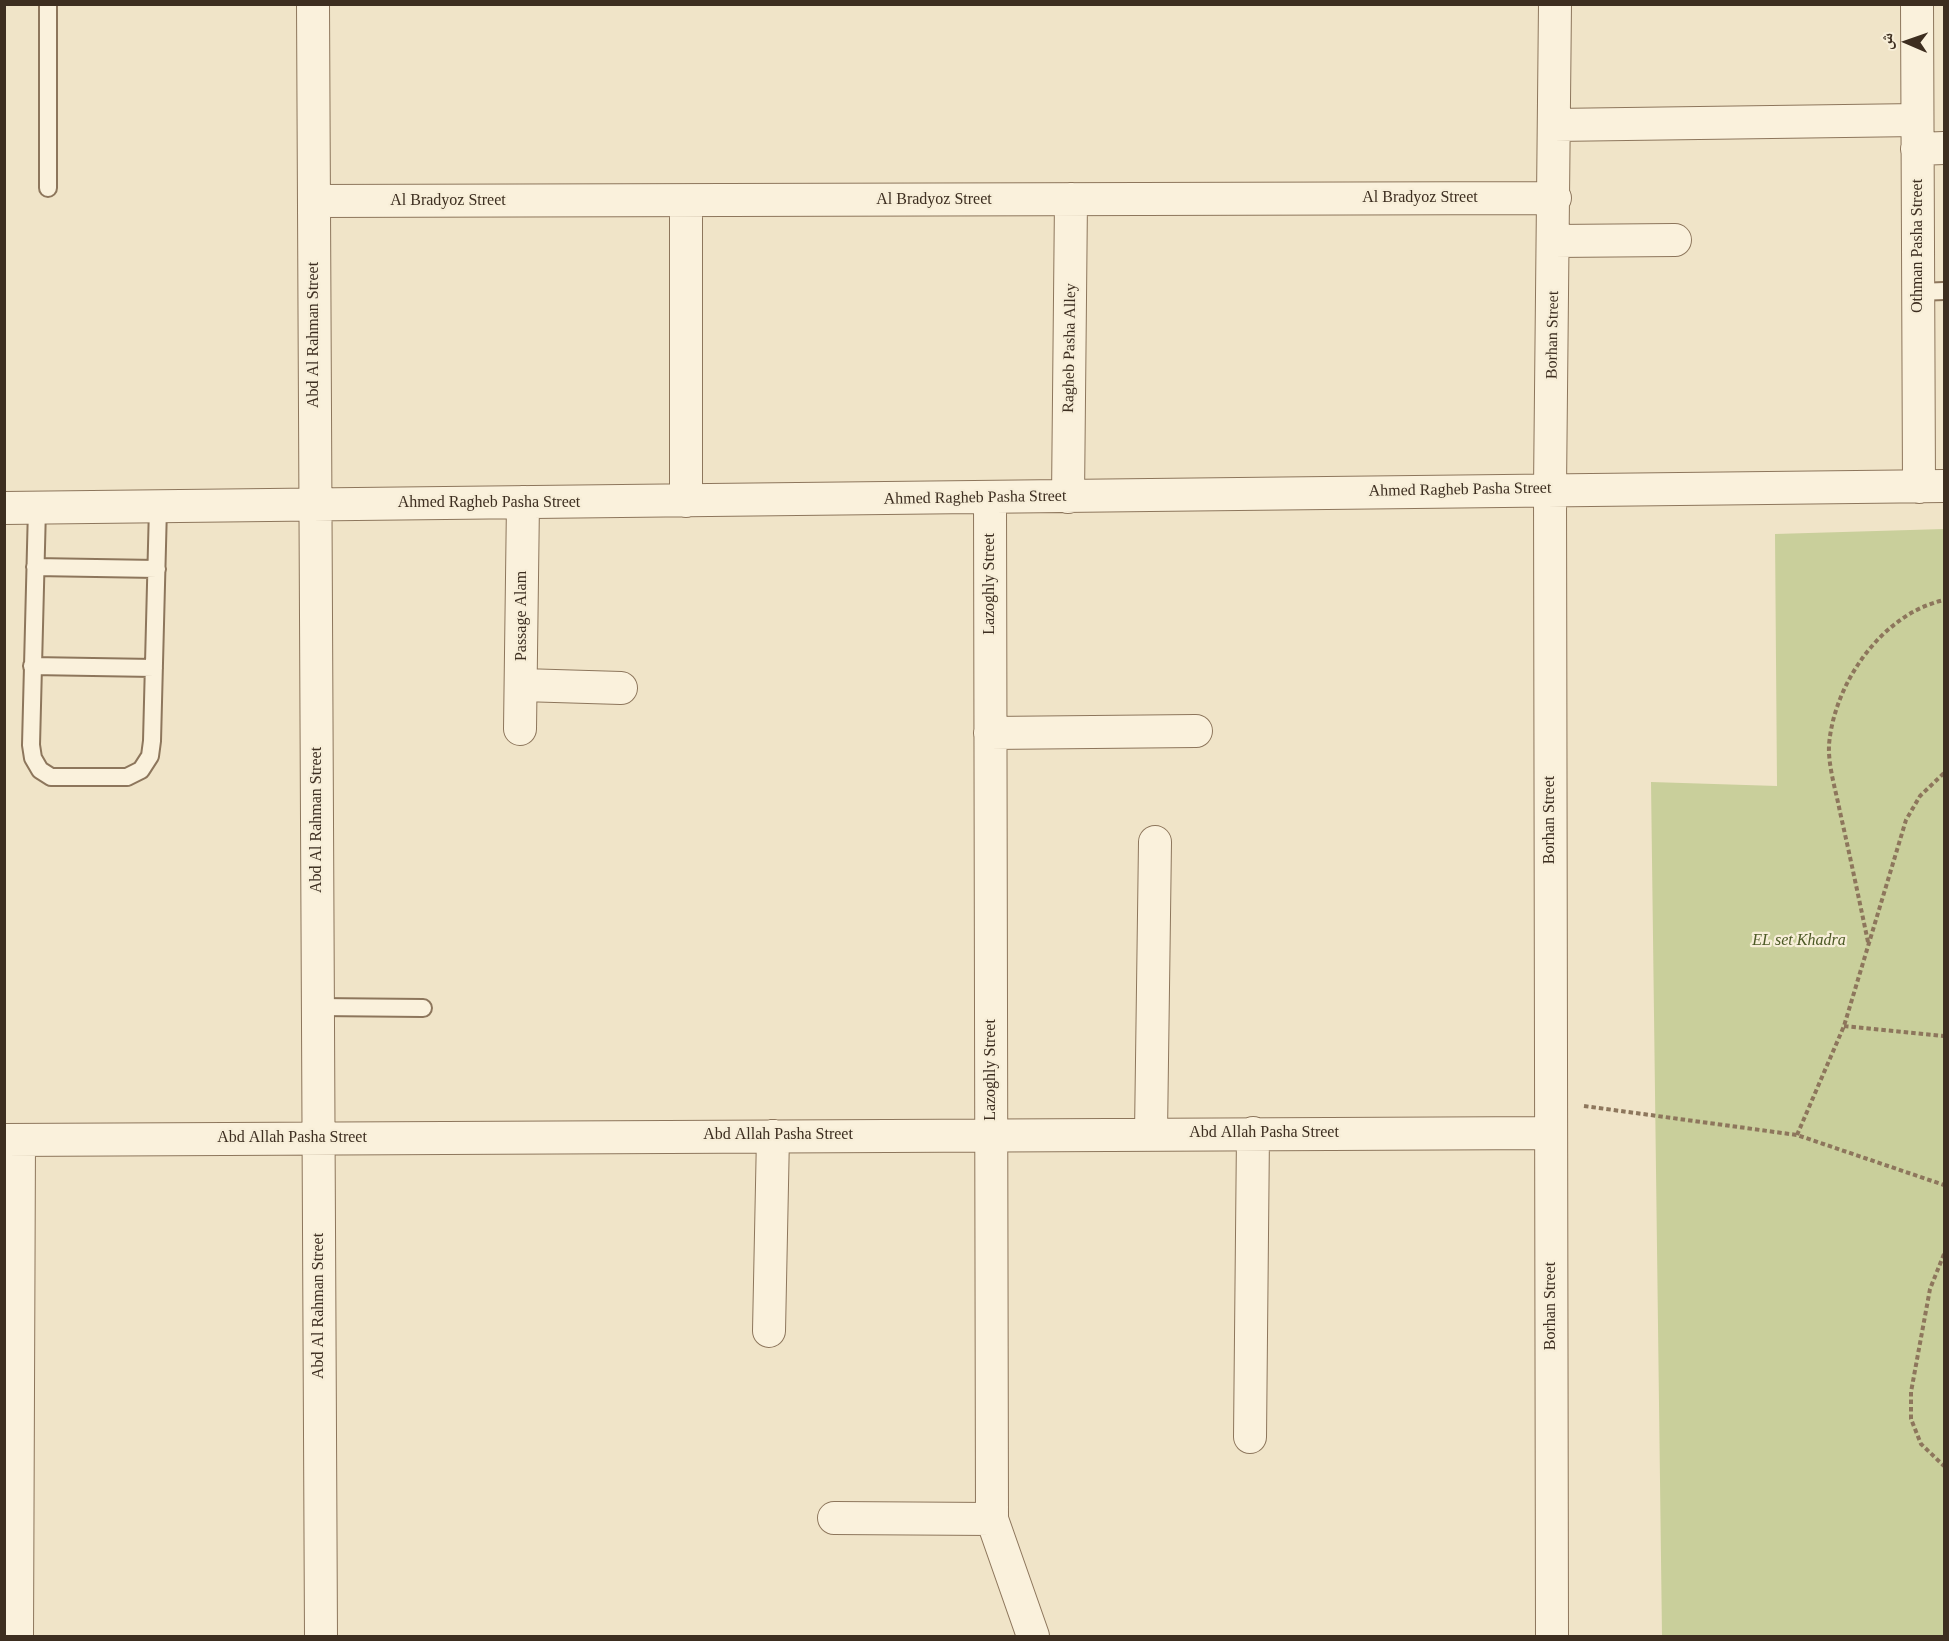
<!DOCTYPE html>
<html>
<head>
<meta charset="utf-8">
<style>
  body { margin:0 }
  #map { position:relative; width:1949px; height:1641px; overflow:hidden; background:#f0e4c8; font-family:Georgia,"Noto Naskh Arabic",serif }
  canvas { display:block }
  .frame { position:absolute; inset:0; border:6px solid #3d2e20; pointer-events:none }
  .north { position:absolute; left:1877px; top:12px; width:60px; height:60px; -webkit-text-stroke:4px #f7eed8; paint-order:stroke; rotate:272deg; font-size:16px; font-weight:700; line-height:24px; text-align:center; color:#3d2e20 }
  .north::after { content:''; display:block; margin:auto; width:21px; height:27px; background:#3d2e20; clip-path:polygon(50% 0,100% 100%,50% 72%,0 100%) }
</style>
</head>
<body>
<div id="map">
<canvas width="1949" height="1641"></canvas>
<div class="frame"></div>
<div class="north">ش</div>
</div>
<script>
const g = document.querySelector('canvas').getContext('2d');
g.lineJoin = 'round';
function fill(path, color) { g.fillStyle = color; g.fill(path, 'evenodd'); }
function stroke(path, color, width, dash) { g.strokeStyle = color; g.lineWidth = width; g.lineCap = dash ? 'butt' : 'round'; g.setLineDash(dash || []); g.stroke(path); }
function drawText(font, color, halo, rows, align = 'center') {
  g.font = font + ' Georgia,serif'; g.lineWidth = 4.5; g.setLineDash([]); g.textBaseline = 'middle'; g.strokeStyle = halo; g.fillStyle = color; for (const [text, x, y, turn = 0] of rows) {
    g.save(); g.translate(x, y); g.rotate((+turn || 0) * Math.PI / 180); g.textAlign = isNaN(turn) ? turn : align; if (halo) g.strokeText(text, 0, 0); g.fillText(text, 0, 0); g.restore();
  }
}
fill(new Path2D(`
  M 1944,529 L 1944,1636 L 1662,1636 L 1651,782 L 1777,786 L 1775,534 Z`), '#c9cf9b');
const lane = new Path2D(`
  M 48,188 L 48,4
  M 1918,292 L 1944,291
  M 37,508 L 31,745 L 33,758 L 40,770 L 51,777 L 127,777 L 141,770 L 150,756 L 152,741 L 158,507
  M 35,567 L 157,569
  M 32,666 L 154,668
  M 318,1007 L 423,1008`);
const street = new Path2D(`
  M 313,4 L 321,1636
  M 1917,4 L 1919,487
  M 1554,125 L 1917,120
  M 1917,149 L 1944,148
  M 314,201 L 1555,198
  M 686,202 L 686,501
  M 1554,241 L 1675,240
  M 1068,497 L 1071,199
  M 990,498 L 992,1519 L 1033,1636
  M 4,508 C 651,500 1298,492 1944,486
  M 522,685 L 621,688
  M 520,729 L 523,502
  M 990,733 L 1196,731
  M 1151,1133 L 1155,842
  M 4,1140 L 1551,1133
  M 769,1331 L 773,1136
  M 1250,1437 L 1253,1133
  M 834,1518 L 992,1519
  M 17,1636 L 19,1140
  M 1552,1636 L 1550,488 L 1555,4`);
stroke(lane, '#8d765c', 20);
stroke(street, '#8d765c', 34);
stroke(new Path2D(`
  M 1868,942 C 1859,899 1850,856 1840,812 C 1836,791 1828,766 1829,745 C 1834,683 1882,614 1944,600
  M 1844,1026 L 1944,1036
  M 1584,1106 L 1797,1135 L 1944,1185
  M 1797,1135 L 1844,1026 L 1906,820 L 1920,796 L 1944,773
  M 1944,1254 L 1930,1289 L 1911,1392 L 1911,1419 L 1921,1444 L 1944,1466`), '#8d765c', 4, [4.5, 3]);
stroke(lane, '#faf1dc', 16);
stroke(street, '#faf1dc', 32);
drawText('16px', '#3d2e20', '#f7eed8', [
  ["Al Bradyoz Street",1420,198],
  ["Al Bradyoz Street",934,200],
  ["Al Bradyoz Street",448,201],
  ["Othman Pasha Street",1918,246,-90],
  ["Abd Al Rahman Street",314,335,-90],
  ["Borhan Street",1553,335,-89],
  ["Ragheb Pasha Alley",1070,348,-89],
  ["Ahmed Ragheb Pasha Street",1460,490,-1],
  ["Ahmed Ragheb Pasha Street",975,498,-1],
  ["Ahmed Ragheb Pasha Street",489,503],
  ["Lazoghly Street",990,584,-90],
  ["Passage Alam",522,616,-90],
  ["Abd Al Rahman Street",317,820,-90],
  ["Borhan Street",1550,820,-90],
  ["Lazoghly Street",991,1070,-90],
  ["Abd Allah Pasha Street",1264,1133],
  ["Abd Allah Pasha Street",778,1135],
  ["Abd Allah Pasha Street",292,1138],
  ["Abd Al Rahman Street",319,1306,-90],
  ["Borhan Street",1551,1306,-90]
]);
drawText('italic 16px', '#4d5a26', '#f7eed8', [
  ["EL set Khadra",1799,941]
]);
</script>
</body>
</html>
